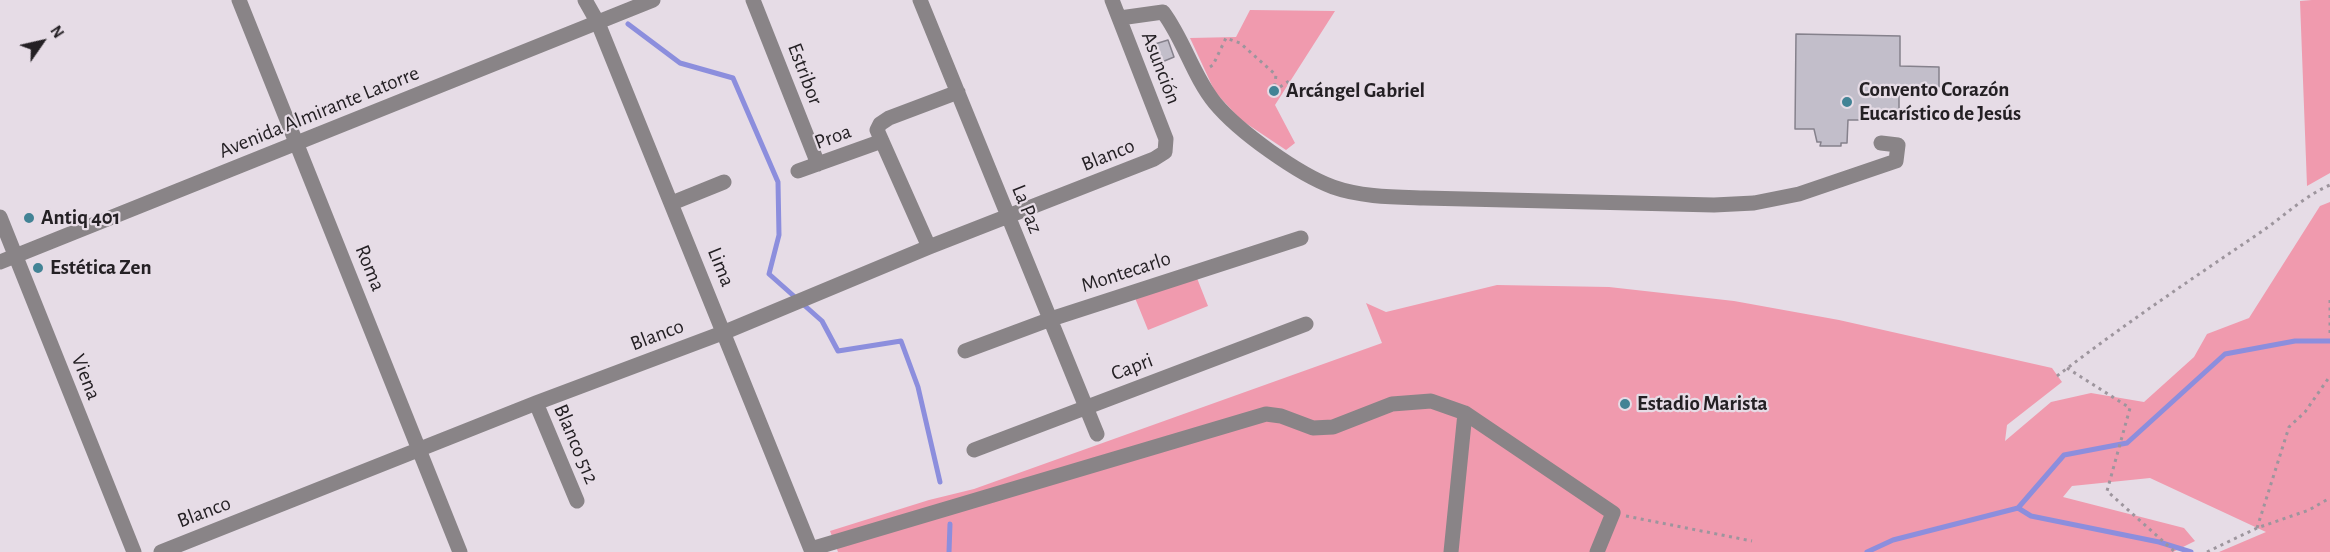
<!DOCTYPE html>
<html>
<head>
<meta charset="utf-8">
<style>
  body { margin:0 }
  #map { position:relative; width:2330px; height:552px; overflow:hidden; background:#e6dce6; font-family:"Alegreya Sans",sans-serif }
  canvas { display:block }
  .north { position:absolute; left:12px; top:12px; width:60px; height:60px; -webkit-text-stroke:4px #e6dce6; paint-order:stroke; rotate:56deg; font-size:16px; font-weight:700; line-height:24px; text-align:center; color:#242024 }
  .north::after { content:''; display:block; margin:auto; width:21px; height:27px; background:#242024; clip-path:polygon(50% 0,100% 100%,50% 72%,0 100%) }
</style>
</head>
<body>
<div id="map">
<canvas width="2330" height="552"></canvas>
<div class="north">N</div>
</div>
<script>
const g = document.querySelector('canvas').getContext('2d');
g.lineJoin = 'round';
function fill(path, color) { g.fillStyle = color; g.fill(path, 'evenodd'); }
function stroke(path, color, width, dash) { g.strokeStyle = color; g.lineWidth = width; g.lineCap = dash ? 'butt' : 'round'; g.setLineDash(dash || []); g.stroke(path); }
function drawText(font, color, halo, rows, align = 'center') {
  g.font = font + ' "Alegreya Sans",sans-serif'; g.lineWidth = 4.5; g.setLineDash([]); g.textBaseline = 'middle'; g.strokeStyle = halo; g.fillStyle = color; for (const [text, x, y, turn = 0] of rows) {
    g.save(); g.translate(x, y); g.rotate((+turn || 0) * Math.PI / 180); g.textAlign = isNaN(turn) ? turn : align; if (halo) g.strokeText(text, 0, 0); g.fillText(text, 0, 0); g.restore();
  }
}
fill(new Path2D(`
  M 2312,0 L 2330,0 L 2330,173 L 2307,186 L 2300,1 Z
  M 1250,10 L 1335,11 L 1275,105 L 1295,143 L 1286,150 L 1241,120 L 1215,92 L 1190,38 L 1236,37 Z
  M 2330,202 L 2330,552 L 2219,552 L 2266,532 L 2150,478 L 2072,486 L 2063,497 L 2184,528 L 2195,541 L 2173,552 L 838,552 L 830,531 L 929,500 L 974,489 L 1382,343 L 1366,303 L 1386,312 L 1497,285 L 1609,287 L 1734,301 L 1839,320 L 2052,368 L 2062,382 L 2007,425 L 2005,441 L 2051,402 L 2091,393 L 2144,402 L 2194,357 L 2207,334 L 2249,318 L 2320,206 Z
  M 1193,268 L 1208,306 L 1148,330 L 1133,293 Z`), '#f09aae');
stroke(new Path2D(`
  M 628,24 L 680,63 L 733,78 L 778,182 L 779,235 L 769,274 L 822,321 L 838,351 L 901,341 L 918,387 L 940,482
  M 2018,508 L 2031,516 L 2159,542 L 2191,552
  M 949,552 L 950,524
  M 1867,552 L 1893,540 L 2018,508 L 2064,455 L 2127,443 L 2225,354 L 2295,341 L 2330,341`), '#8c8edd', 5);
const building = new Path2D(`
  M 1796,34 L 1900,36 L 1900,66 L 1939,67 L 1939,87 L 1899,86 L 1899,120 L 1848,120 L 1847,143 L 1841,143 L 1841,146 L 1820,146 L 1821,142 L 1817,142 L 1814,129 L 1795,129 Z
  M 1168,40 L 1174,57 L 1162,62 L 1155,44 Z`);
fill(building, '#c2beca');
stroke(building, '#85818c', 1.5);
stroke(new Path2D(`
  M 1210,67 L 1213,65 L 1226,38 L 1240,43 L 1276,75 L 1274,91 L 1292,79
  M 2330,300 L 2330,336
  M 2067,368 L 2130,408 L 2107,491 L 2175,552
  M 2057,376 C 2122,326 2190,280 2258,234 C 2282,218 2304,196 2330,185
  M 1626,516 L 1752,541
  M 2257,528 L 2289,427 L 2305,412 L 2330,376
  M 2207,552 L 2257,528 L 2309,510 L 2330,498`), '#9d959d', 3, [3, 4.5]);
stroke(new Path2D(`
  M 239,0 L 460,552
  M 585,0 L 598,23 L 812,552
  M 753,0 L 818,164
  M 920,0 L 1097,434
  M 1120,18 L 1163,12 C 1184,40 1193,76 1215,103 C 1239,132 1298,174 1333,187 C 1361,197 1394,197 1424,198 L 1714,205 L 1754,203 L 1799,194 L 1896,161 L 1898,145 L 1881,143
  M 798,171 L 882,141
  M 672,203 L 724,182
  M 0,217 L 134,552
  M 929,247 L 877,130 L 880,124 L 889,118 L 958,92
  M 0,262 L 653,0
  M 965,351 L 1051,319 L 1301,238
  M 536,403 L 577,501
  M 1465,413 L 1613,513 L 1597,552
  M 974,450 L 1306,324
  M 811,549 L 1266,414 L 1281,416 L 1313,428 L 1333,427 L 1392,404 L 1431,401 L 1465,413 L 1451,552
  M 161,552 L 536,403 L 725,332 L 929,247 L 1154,159 L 1165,152 L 1166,139 L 1112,0`), '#898487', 15);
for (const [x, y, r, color] of [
  [1274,91,6,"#428395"],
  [1847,102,6,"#428395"],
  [29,218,6,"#428395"],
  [38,268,6,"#428395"],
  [1625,404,6,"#428395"]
]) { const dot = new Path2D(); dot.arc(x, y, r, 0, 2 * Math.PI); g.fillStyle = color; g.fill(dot); stroke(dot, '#e6dce6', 2); }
drawText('21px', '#242024', '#e6dce6', [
  ["Asunción",1161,68,69],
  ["Estribor",805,74,69],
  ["Avenida Almirante Latorre",319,112,-22],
  ["Proa",833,137,-20],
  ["Blanco",1108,155,-22],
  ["La Paz",1027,209,68],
  ["Lima",721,267,68],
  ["Roma",370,268,68],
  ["Montecarlo",1126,272,-18],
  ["Blanco",657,335,-21],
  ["Capri",1132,367,-21],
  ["Viena",86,377,68],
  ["Blanco 512",576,444,67],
  ["Blanco",204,512,-21]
]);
drawText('bold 21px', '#242024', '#e6dce6', [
  ["Convento Corazón",1859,90],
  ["Eucarístico de Jesús",1859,114],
  ["Arcángel Gabriel",1286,91],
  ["Antiq 401",41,218],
  ["Estética Zen",50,268],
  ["Estadio Marista",1637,404]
], 'left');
</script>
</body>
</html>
